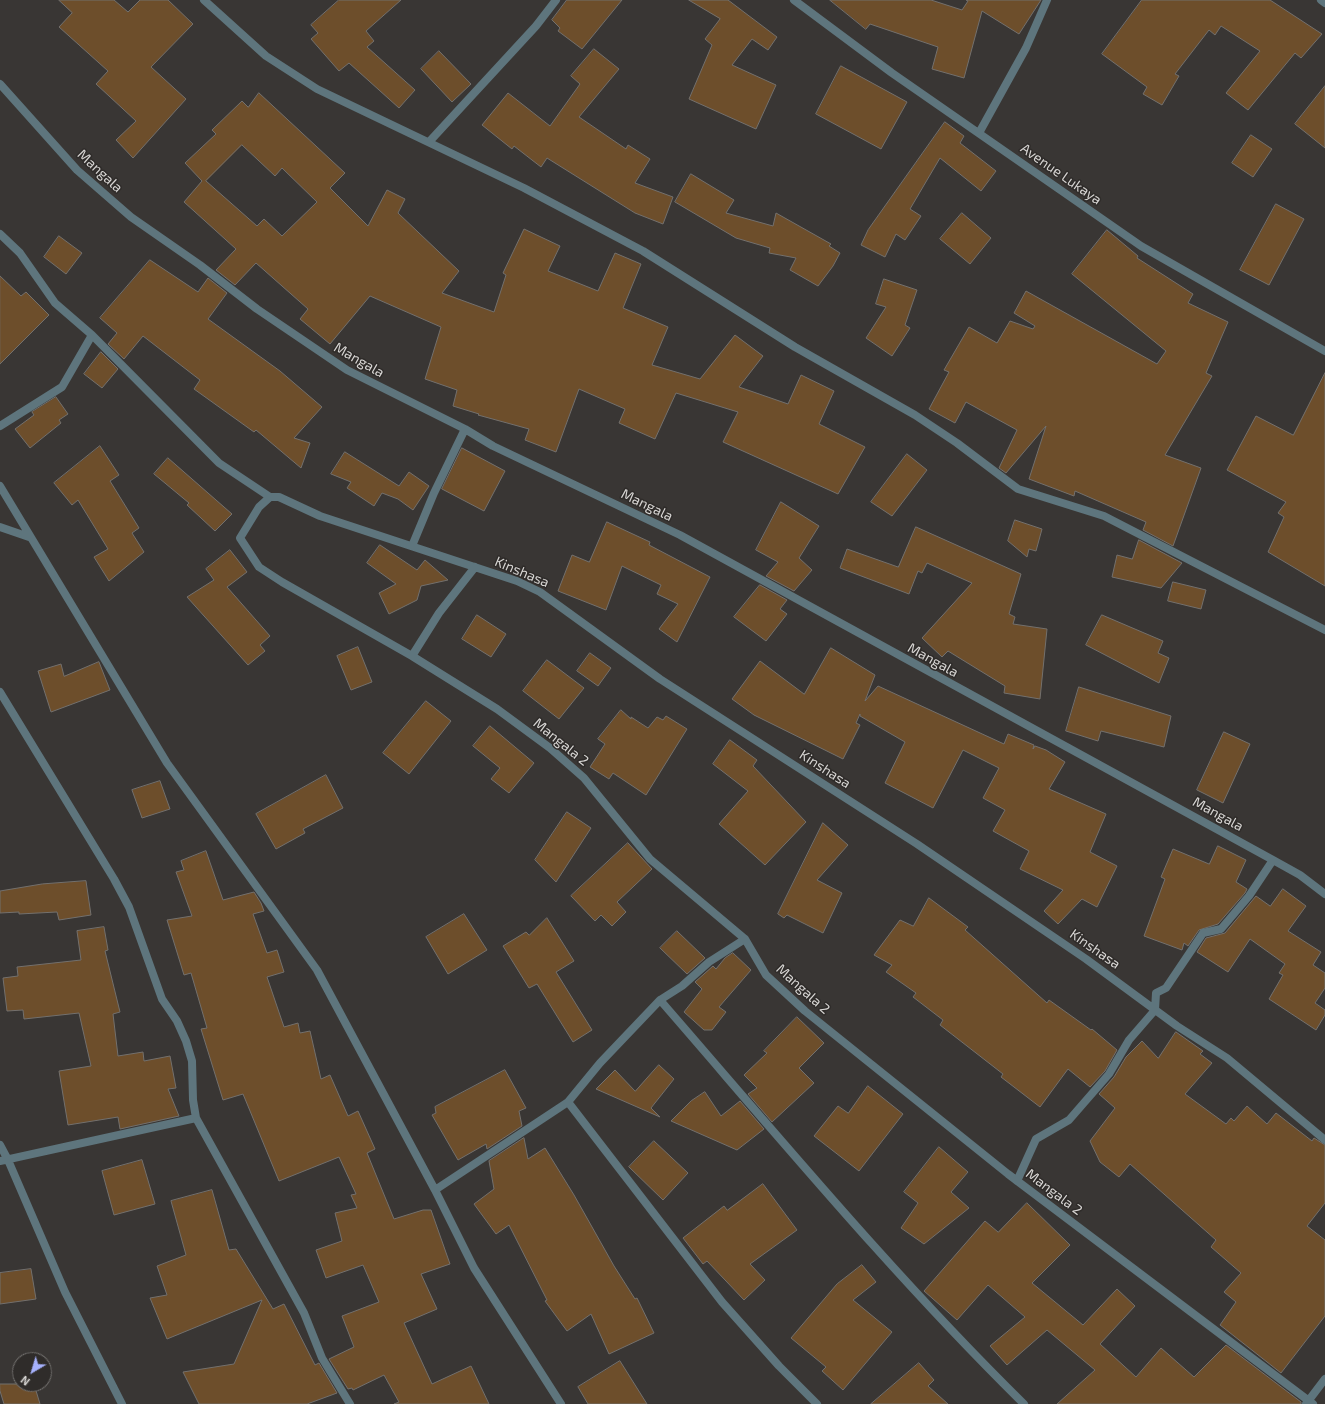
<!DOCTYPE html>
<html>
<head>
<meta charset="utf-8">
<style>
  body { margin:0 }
  #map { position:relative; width:1325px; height:1404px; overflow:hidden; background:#393634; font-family:"Exo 2",sans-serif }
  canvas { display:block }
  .north { position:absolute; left:12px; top:1352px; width:40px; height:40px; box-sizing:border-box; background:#2f2c2a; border:1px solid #72706e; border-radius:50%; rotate:218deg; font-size:11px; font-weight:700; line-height:16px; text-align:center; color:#d7d5d3 }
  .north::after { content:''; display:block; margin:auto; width:14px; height:18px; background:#a6b1fc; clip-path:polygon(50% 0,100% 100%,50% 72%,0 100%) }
</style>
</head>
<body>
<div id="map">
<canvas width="1325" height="1404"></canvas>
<div class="north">N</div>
</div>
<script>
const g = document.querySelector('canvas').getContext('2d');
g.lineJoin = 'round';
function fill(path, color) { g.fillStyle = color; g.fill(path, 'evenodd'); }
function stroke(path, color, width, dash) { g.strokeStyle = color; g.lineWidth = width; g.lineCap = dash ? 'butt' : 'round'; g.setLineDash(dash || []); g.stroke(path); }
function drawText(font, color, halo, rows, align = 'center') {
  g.font = font + ' "Exo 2",sans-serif'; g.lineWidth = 3; g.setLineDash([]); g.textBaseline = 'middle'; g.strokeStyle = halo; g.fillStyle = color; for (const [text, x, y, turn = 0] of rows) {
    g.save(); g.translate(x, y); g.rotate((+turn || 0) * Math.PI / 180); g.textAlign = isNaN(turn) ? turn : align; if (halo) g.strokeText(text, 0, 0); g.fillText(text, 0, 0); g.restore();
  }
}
const building = new Path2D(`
  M 59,0 L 114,0 L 128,12 L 140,0 L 168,0 L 193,24 L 151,67 L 186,99 L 133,158 L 116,140 L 136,121 L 96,84 L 108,71 L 59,27 L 72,13 Z
  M 339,0 L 401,0 L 366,31 L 374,41 L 367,47 L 415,90 L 399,108 L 349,63 L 339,71 L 311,39 L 318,33 L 311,25 Z
  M 567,0 L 622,0 L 582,49 L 558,31 L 560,28 L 552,20 Z
  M 689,0 L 728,0 L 777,37 L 768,50 L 752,39 L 732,65 L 776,85 L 756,129 L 689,99 L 712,45 L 705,39 L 720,19 Z
  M 830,0 L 931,0 L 962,10 L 968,1 L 966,0 L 1041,0 L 1019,34 L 982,11 L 964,78 L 932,69 L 938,47 L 870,24 L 866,29 Z
  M 1142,0 L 1270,0 L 1322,34 L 1301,58 L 1295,53 L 1248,110 L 1226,93 L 1260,51 L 1221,26 L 1215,35 L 1209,30 L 1175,74 L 1179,76 L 1162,105 L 1143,94 L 1147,87 L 1102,54 Z
  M 594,49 L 619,69 L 579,117 L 626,149 L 628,145 L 650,159 L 635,183 L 673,197 L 663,224 L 635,213 L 547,158 L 541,167 L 514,146 L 512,149 L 482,125 L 508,93 L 550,126 L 580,84 L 571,76 Z
  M 439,51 L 471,84 L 452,102 L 421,69 Z
  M 841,66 L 907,102 L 881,149 L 816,114 Z
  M 1325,86 L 1325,148 L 1295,124 Z
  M 259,93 L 345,173 L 330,188 L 368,226 L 387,190 L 405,199 L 398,213 L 459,271 L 442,293 L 494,312 L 506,275 L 503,273 L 524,229 L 560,246 L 548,271 L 598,291 L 615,253 L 641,264 L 623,308 L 668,327 L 652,365 L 700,379 L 735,335 L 763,356 L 739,387 L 788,404 L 801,375 L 834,391 L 819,424 L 865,447 L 838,494 L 723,442 L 738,412 L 676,393 L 655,439 L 619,423 L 625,409 L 579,389 L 556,452 L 525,440 L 529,429 L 478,415 L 479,414 L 453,406 L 457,390 L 425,379 L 441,327 L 370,296 L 330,344 L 300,319 L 308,309 L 256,263 L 235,285 L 216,270 L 236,249 L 184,202 L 202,181 L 185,163 L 216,134 L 212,130 L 242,101 L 248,107 ZM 242,145 L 275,176 L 282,168 L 317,202 L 282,236 L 264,219 L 257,226 L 206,181 Z
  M 945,122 L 964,136 L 960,143 L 996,171 L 981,191 L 940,158 L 910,209 L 921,216 L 905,240 L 896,234 L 885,257 L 861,245 L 868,230 Z
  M 1251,135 L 1272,149 L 1253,177 L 1232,163 Z
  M 691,174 L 734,200 L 726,213 L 773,226 L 776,213 L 831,244 L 829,246 L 840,253 L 833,266 L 818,286 L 790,270 L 796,258 L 769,253 L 770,248 L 736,238 L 675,202 Z
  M 1276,204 L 1304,219 L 1269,285 L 1240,270 Z
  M 962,213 L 991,238 L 970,264 L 940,239 Z
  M 1107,230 L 1138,256 L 1137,258 L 1193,294 L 1188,303 L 1228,322 L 1206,373 L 1212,376 L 1165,455 L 1201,468 L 1173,546 L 1143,530 L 1146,522 L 1075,491 L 1074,496 L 1029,479 L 1046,426 L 1006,473 L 999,468 L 1017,430 L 966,402 L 955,423 L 929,409 L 949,372 L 944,370 L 969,327 L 997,343 L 1010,321 L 1033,329 L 1035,326 L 1014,313 L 1026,291 L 1157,364 L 1166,351 L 1072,274 Z
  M 59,236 L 82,253 L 66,274 L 44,257 Z
  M 150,260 L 198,292 L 208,278 L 227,293 L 208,319 L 280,371 L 322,407 L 294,438 L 310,443 L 301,468 L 256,430 L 254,432 L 194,389 L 200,380 L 143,336 L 124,359 L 108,344 L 117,333 L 100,318 Z
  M 0,276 L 21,296 L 26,292 L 49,315 L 0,364 Z
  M 884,279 L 917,290 L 905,325 L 910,328 L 892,356 L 866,338 L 886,307 L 876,304 Z
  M 101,352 L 118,369 L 102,388 L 84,374 Z
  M 1325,373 L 1325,586 L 1268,552 L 1284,517 L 1278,513 L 1286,502 L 1227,470 L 1256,416 L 1293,435 Z
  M 56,397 L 68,414 L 59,420 L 61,423 L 30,448 L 15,429 L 34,415 L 32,412 Z
  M 100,446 L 119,475 L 110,481 L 139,528 L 132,533 L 144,552 L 109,581 L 94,557 L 108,549 L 78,500 L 72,505 L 54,483 Z
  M 462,448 L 505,471 L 484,511 L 442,489 Z
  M 345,452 L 399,486 L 409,472 L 429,486 L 413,510 L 398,499 L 382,493 L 374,506 L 347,488 L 351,482 L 331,474 Z
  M 907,454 L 927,470 L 892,516 L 871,502 Z
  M 168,458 L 232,514 L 215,531 L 187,505 L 189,503 L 154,474 Z
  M 781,502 L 819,526 L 799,558 L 812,570 L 794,591 L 766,576 L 778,562 L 756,550 Z
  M 1015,520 L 1042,529 L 1036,551 L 1029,549 L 1027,557 L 1008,541 Z
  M 607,522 L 650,542 L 649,545 L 710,577 L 677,642 L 659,629 L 678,604 L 657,594 L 661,585 L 622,566 L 606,610 L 558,591 L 572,555 L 589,562 Z
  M 916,527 L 1021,574 L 1009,614 L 1015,617 L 1013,624 L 1047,629 L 1040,699 L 1004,693 L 1005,686 L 948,651 L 942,657 L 922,638 L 972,583 L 927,563 L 922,573 L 918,571 L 909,594 L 840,568 L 847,549 L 898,567 Z
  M 1139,540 L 1182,563 L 1161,588 L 1112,577 L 1117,555 L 1132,559 Z
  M 380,545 L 417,570 L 425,560 L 448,580 L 421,586 L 417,600 L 389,614 L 379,593 L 396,584 L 367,563 Z
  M 230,550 L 247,572 L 227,587 L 270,636 L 260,645 L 265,651 L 248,665 L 187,597 L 214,580 L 206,569 Z
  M 1173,582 L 1206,590 L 1201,609 L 1168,601 Z
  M 760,585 L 787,600 L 780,609 L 787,614 L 766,641 L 734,617 Z
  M 477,615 L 506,634 L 491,657 L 462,639 Z
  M 1102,615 L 1163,641 L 1158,653 L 1169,658 L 1159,683 L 1086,645 Z
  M 358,647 L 372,682 L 351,690 L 337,656 Z
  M 831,648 L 875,675 L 865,701 L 878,686 L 1004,744 L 1008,734 L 1034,745 L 1033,749 L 1035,746 L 1046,750 L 1065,762 L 1049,789 L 1106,814 L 1090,852 L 1117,866 L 1097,907 L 1082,899 L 1058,924 L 1044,911 L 1063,890 L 1020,869 L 1029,851 L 993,831 L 1005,810 L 983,798 L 999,768 L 963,750 L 933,808 L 885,783 L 905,742 L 860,716 L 860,714 L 856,723 L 860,725 L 843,759 L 754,715 L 732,699 L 760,661 L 804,694 Z
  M 590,653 L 611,668 L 598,686 L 577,671 Z
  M 547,660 L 584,688 L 559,719 L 523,691 Z
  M 99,662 L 110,690 L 51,712 L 38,671 L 61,664 L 64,676 Z
  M 1079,687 L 1171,716 L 1164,747 L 1101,731 L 1098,741 L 1066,731 Z
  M 426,701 L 451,721 L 409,774 L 383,753 Z
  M 621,710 L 631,719 L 631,717 L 648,728 L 657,717 L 663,720 L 666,716 L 687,729 L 646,795 L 613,773 L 609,779 L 590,767 L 605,744 L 598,739 Z
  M 490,726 L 534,763 L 509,793 L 491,779 L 500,768 L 473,746 Z
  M 1224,732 L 1250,744 L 1223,803 L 1197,790 Z
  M 730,740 L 757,760 L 753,766 L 806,822 L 765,865 L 719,824 L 748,791 L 713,764 Z
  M 326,775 L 343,808 L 303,829 L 305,833 L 276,849 L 256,814 Z
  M 160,781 L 170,809 L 142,818 L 132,790 Z
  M 567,812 L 591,828 L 556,882 L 535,860 Z
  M 823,823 L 848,845 L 817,880 L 842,893 L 823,933 L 787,915 L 784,918 L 778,914 Z
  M 628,843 L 652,869 L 617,902 L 626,912 L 612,926 L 601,915 L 595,921 L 571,896 Z
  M 1218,846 L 1246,860 L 1236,882 L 1247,889 L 1245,893 L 1218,924 L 1199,930 L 1188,946 L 1184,943 L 1182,950 L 1144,936 L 1165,879 L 1161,877 L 1173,849 L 1209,864 Z
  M 206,851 L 223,900 L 254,892 L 261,903 L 264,911 L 253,914 L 267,953 L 277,950 L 284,972 L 267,977 L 284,1027 L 298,1023 L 300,1033 L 310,1031 L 321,1079 L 330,1075 L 348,1116 L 358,1111 L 375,1149 L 367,1153 L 394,1219 L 423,1210 L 431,1210 L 450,1264 L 421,1274 L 437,1309 L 404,1323 L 432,1384 L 471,1366 L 489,1404 L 394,1404 L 399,1402 L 384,1375 L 353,1390 L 352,1388 L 348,1389 L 329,1359 L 354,1347 L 342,1316 L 379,1302 L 363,1265 L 326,1278 L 316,1250 L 342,1241 L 335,1213 L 357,1208 L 351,1195 L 356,1194 L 339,1157 L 279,1181 L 243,1094 L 223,1100 L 201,1029 L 207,1028 L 191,973 L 184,975 L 167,920 L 192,916 L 176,872 L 184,870 L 181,861 Z
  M 86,881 L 91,915 L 59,920 L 57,912 L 19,914 L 19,912 L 0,913 L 0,891 L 42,884 Z
  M 1283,889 L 1306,906 L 1288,931 L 1321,952 L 1313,965 L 1325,973 L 1325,988 L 1315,1003 L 1325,1010 L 1325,1015 L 1316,1030 L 1269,999 L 1283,975 L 1279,973 L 1285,964 L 1250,939 L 1228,972 L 1197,952 L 1206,938 L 1225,933 L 1256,896 L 1270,906 Z
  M 929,898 L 968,927 L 965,930 L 1047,1003 L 1049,1000 L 1091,1030 L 1092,1029 L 1117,1050 L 1105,1071 L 1090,1087 L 1068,1069 L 1040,1107 L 1001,1077 L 1003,1074 L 940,1025 L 943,1020 L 913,997 L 916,993 L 886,972 L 892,965 L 874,955 L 900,920 L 913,926 Z
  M 464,914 L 487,950 L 448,974 L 426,937 Z
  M 547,918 L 574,961 L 556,972 L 592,1030 L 573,1042 L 537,984 L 529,988 L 503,946 L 526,932 L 529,935 Z
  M 104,927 L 108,950 L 105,951 L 120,1012 L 113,1014 L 118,1056 L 143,1052 L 144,1061 L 170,1056 L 176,1088 L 168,1089 L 179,1116 L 120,1129 L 118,1117 L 68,1125 L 59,1071 L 91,1066 L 79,1013 L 24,1019 L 23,1010 L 7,1011 L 3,978 L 18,976 L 17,967 L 81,960 L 77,931 Z
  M 677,931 L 705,958 L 687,974 L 660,948 Z
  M 733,953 L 751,970 L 719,1007 L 726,1012 L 712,1030 L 704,1030 L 684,1012 L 702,989 L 695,982 L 713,966 L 716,969 L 725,958 Z
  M 797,1017 L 824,1043 L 799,1068 L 814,1083 L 772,1122 L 748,1094 L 757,1088 L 744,1075 L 767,1053 L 764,1051 Z
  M 1176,1032 L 1203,1051 L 1200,1054 L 1212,1063 L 1185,1094 L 1226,1124 L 1231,1118 L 1234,1121 L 1247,1106 L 1267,1124 L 1276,1113 L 1312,1141 L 1314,1138 L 1325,1145 L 1325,1203 L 1307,1226 L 1325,1240 L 1325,1316 L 1281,1373 L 1220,1325 L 1236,1302 L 1224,1292 L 1241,1273 L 1211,1247 L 1216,1240 L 1130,1164 L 1119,1177 L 1100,1162 L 1090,1141 L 1115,1108 L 1099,1094 L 1114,1077 L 1126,1057 L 1142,1041 L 1158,1058 Z
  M 659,1065 L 674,1079 L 651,1108 L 660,1117 L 596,1089 L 615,1070 L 635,1091 Z
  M 505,1070 L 526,1108 L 519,1111 L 522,1126 L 487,1149 L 486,1144 L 458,1160 L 432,1115 L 436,1113 L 435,1107 Z
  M 868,1086 L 903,1114 L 859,1171 L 814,1136 L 838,1106 L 848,1113 Z
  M 705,1092 L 721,1116 L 740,1101 L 764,1129 L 737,1150 L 671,1121 L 691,1101 Z
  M 524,1138 L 528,1159 L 545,1148 L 574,1195 L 614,1266 L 635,1299 L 637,1298 L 654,1333 L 609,1354 L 591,1314 L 567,1331 L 545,1301 L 547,1300 L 509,1225 L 496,1234 L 474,1204 L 494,1189 L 489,1161 Z
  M 654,1141 L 688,1173 L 663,1200 L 629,1167 Z
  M 939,1147 L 968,1172 L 951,1192 L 969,1208 L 924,1244 L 901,1228 L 918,1203 L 904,1192 Z
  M 142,1160 L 155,1204 L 114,1215 L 102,1171 Z
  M 763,1184 L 797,1230 L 750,1264 L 765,1280 L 744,1300 L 707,1261 L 703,1264 L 683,1238 L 724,1206 L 727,1210 Z
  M 212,1190 L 229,1250 L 236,1249 L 273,1309 L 284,1304 L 315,1365 L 319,1363 L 337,1393 L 307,1404 L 199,1404 L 183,1372 L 234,1364 L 262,1300 L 167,1339 L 150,1298 L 167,1295 L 157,1266 L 186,1255 L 171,1201 Z
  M 1027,1203 L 1070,1245 L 1032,1283 L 1083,1325 L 1117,1289 L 1135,1306 L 1100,1344 L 1136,1377 L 1161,1348 L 1194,1377 L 1226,1345 L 1301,1402 L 1301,1404 L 1057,1404 L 1095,1370 L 1047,1330 L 1007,1365 L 990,1346 L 1025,1317 L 988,1285 L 957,1320 L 924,1291 L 985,1221 L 998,1232 Z
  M 862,1265 L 876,1282 L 853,1300 L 892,1332 L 843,1390 L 822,1371 L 826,1367 L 791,1338 L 837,1284 Z
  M 31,1269 L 36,1299 L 0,1304 L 0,1273 Z
  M 620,1361 L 647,1404 L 588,1404 L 578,1387 Z
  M 919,1363 L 934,1380 L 928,1386 L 948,1404 L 871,1404 Z
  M 0,1384 L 34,1384 L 40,1404 L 4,1404 L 0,1391 Z`);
fill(building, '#6d4e2b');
stroke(building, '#73706d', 1);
stroke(new Path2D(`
  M 204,0 L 266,56 L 317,89 L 524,188 L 643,251 L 795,347 L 915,415 L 957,443 L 1018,489 L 1104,516 L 1325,630
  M 794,0 L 892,73 L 1141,246 L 1325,351
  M 1321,0 L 1325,3
  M 0,84 L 77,170 L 131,217 L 200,265 L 257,309 L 347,370 L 465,429 L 493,446 L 680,535 L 1273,860 L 1300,875 L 1325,894
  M 979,133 L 1026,48 L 1047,0
  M 429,142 L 536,26 L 556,0
  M 0,234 L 20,253 L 55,303 L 92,335 L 219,463 L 270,497
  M 0,426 L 62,387 L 92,335
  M 0,486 L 167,763 L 317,970 L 435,1190 L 474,1268 L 561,1404
  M 270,497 L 259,507 L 240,538 L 259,567 L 282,582 L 412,656 L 497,709 L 550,748 L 584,778 L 650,859 L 745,939 L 766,975 L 805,1011 L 1008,1174 L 1313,1404
  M 270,497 L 279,497 L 320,516 L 517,581 L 540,592 L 660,679 L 917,844 L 1086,959 L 1177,1026 L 1227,1058 L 1325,1140
  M 0,527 L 29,537
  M 412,546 L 434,493 L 465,429
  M 412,656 L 439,613 L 475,567
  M 0,692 L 114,879 L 129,907 L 162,999 L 177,1021 L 186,1041 L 192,1061 L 193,1100 L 196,1118 L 304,1313 L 322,1358 L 350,1404
  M 660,1000 C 779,1137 895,1277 1024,1404
  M 568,1102 L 722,1302 L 779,1366 L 817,1404
  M 0,1145 L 8,1160 L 65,1292 L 122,1404
  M 0,1161 L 196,1118
  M 1017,1181 L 1036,1139 L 1069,1120 L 1109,1074 L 1129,1040 L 1155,1010 L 1156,993 L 1166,988 L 1203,933 L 1221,929 L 1249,896 L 1273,860
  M 435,1190 L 568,1102 L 600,1063 L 660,1000 L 682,986 L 709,962 L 745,939
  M 1306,1404 L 1325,1379`), '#5e757d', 8);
drawText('14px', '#d7d5d3', '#2f2c2a', [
  ["Mangala",100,171,43],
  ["Avenue Lukaya",1061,174,35],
  ["Mangala",359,360,30],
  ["Mangala",647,505,26],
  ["Kinshasa",522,572,23],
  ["Mangala",933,660,29],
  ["Mangala 2",561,742,39],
  ["Kinshasa",825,769,33],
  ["Mangala",1218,814,29],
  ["Kinshasa",1095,949,35],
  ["Mangala 2",803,989,42],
  ["Mangala 2",1054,1192,37]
]);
</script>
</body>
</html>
